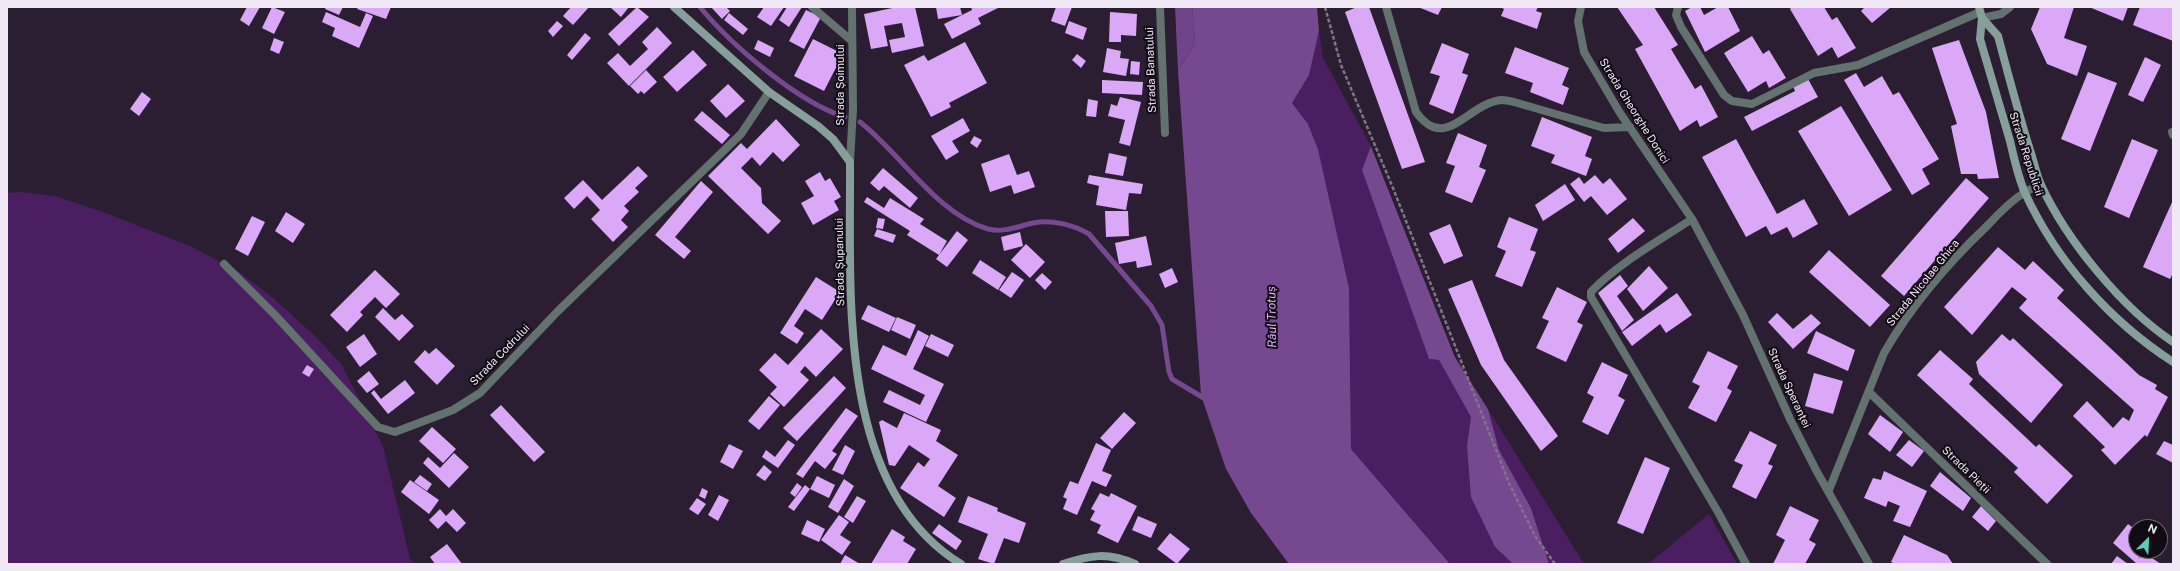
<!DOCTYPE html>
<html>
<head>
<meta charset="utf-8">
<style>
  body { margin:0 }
  #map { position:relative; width:2180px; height:571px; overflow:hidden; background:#2b1e33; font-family:"Public Sans",sans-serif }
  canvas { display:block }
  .frame { position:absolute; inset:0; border:8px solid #f1e8f6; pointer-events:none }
  .north { position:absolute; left:2128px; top:519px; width:40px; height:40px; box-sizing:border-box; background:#110b14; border:1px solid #6b636e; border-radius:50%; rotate:24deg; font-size:11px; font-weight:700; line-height:16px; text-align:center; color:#f1e8f6 }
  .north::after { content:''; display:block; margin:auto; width:14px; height:18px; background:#5bcebb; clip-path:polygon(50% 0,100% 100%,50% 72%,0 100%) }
</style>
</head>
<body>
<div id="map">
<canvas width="2180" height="571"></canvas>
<div class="frame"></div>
<div class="north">N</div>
</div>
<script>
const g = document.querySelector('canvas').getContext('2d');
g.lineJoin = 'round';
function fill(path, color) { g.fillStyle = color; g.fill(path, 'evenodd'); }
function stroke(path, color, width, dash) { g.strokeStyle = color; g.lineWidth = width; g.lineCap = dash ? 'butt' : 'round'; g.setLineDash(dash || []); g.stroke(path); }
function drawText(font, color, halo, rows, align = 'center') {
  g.font = font + ' "Public Sans",sans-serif'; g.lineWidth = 4; g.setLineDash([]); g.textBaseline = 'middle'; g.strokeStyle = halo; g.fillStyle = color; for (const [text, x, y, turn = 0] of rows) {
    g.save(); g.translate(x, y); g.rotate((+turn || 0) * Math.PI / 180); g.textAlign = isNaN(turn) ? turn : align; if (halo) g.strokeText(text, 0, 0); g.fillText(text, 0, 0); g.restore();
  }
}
fill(new Path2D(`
  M 1319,31 L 1323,58 L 1371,146 L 1362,170 L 1429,359 L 1439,360 L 1471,417 L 1467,446 L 1495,547 L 1513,564 L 1450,564 L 1351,449 L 1349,288 L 1318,149 L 1308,124 L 1292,103 L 1309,75 Z
  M 19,192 L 55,196 L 103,212 L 192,247 L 239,272 L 272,297 L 316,337 L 342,365 L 383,446 L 410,559 L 413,564 L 7,564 L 7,193 Z
  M 1488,409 L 1584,564 L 1549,564 L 1531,508 L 1499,450 Z
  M 1709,514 L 1737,564 L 1648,564 Z`), '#4b1e61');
fill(new Path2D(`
  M 1175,7 L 1192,7 L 1195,44 L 1178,71 Z`), '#71448a');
fill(new Path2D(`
  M 1192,7 L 1317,7 L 1319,31 L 1309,75 L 1292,103 L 1308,124 L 1318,149 L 1349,288 L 1351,449 L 1450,564 L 1289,564 L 1251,513 L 1226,469 L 1201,395 L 1178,71 L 1195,44 Z
  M 1371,146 L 1455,357 L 1488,409 L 1499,450 L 1531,508 L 1549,564 L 1513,564 L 1495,547 L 1471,497 L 1467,446 L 1471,417 L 1439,360 L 1429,359 L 1362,170 Z`), '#76488f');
fill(new Path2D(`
  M 1370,144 L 1373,145 L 1457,356 L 1490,408 L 1492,415 L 1455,357 Z`), '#2b1e33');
stroke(new Path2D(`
  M 700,7 C 731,45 799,103 845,117
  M 860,122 C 901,154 937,214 988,229 C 1004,233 1019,226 1033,223 C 1051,219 1074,225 1089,234 L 1151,306 L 1162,325 L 1169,372 L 1172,379 L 1207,400`), '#76488f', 5);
fill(new Path2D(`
  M 247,7 L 260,7 L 249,26 L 240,20 Z
  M 272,7 L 285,12 L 274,34 L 262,28 Z
  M 326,7 L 343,7 L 339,15 L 325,9 Z
  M 358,7 L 391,7 L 386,19 L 357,9 Z
  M 571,7 L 589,7 L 573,25 L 563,16 Z
  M 610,7 L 629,7 L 621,17 Z
  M 637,7 L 649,17 L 619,46 L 608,34 Z
  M 711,7 L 726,7 L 730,11 L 722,19 Z
  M 764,7 L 784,7 L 771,26 L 757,17 Z
  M 787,7 L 802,7 L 789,27 L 779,20 Z
  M 897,7 L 915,7 L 924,46 L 892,53 L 889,40 L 905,37 L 902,23 L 884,26 L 888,46 L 871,49 L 864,14 Z
  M 936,7 L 960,7 L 962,15 L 938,19 Z
  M 971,7 L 1000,7 L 978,18 L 981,24 L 952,39 L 944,24 L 972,10 Z
  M 1056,7 L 1072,7 L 1065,26 L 1051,21 Z
  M 1357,7 L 1369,7 L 1425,162 L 1402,169 L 1345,12 Z
  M 1418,7 L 1442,7 L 1438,15 Z
  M 1500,7 L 1538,7 L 1536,11 L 1542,13 L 1537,29 L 1501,16 L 1504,9 Z
  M 1617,7 L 1654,7 L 1678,45 L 1671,49 L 1695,89 L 1701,85 L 1718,117 L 1700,127 L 1697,120 L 1680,131 L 1635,49 L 1643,45 Z
  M 1692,7 L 1700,7 L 1704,15 L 1718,7 L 1728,7 L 1740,31 L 1705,52 L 1685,11 Z
  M 1792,7 L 1824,7 L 1832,20 L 1837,17 L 1856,48 L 1838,58 L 1832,47 L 1818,56 L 1790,9 Z
  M 1865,7 L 1891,7 L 1872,23 L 1861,11 Z
  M 2040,7 L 2074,7 L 2064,38 L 2087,46 L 2077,76 L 2047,64 L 2031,29 Z
  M 2089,7 L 2128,7 L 2123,21 Z
  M 2140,7 L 2173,8 L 2173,41 L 2133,25 Z
  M 806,10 L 821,17 L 804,49 L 789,41 Z
  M 326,12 L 360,27 L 366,13 L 373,16 L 359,48 L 332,36 L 335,28 L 322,22 Z
  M 1110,12 L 1137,14 L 1136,36 L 1121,35 L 1121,42 L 1109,42 Z
  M 729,13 L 748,29 L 743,35 L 724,20 Z
  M 557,21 L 563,26 L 553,37 L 548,31 Z
  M 1069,21 L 1087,28 L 1083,40 L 1065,33 Z
  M 657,27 L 672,43 L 629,86 L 607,63 L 618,53 L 630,66 L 648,49 L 642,42 Z
  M 585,33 L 591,38 L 572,60 L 567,55 Z
  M 1752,36 L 1763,54 L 1769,50 L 1786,78 L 1769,88 L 1766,81 L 1748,92 L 1724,53 Z
  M 274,38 L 284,42 L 279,54 L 270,50 Z
  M 813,39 L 843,54 L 824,91 L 794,76 Z
  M 758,40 L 774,48 L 770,57 L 754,49 Z
  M 1959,40 L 1986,112 L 1999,178 L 1978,179 L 1977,174 L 1961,174 L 1951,126 L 1957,124 L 1932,48 Z
  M 965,42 L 987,83 L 949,103 L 951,107 L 931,117 L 904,65 L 924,55 L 928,61 Z
  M 1442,43 L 1469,54 L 1462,73 L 1468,75 L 1453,114 L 1429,104 L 1440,76 L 1430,73 Z
  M 1515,47 L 1569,68 L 1562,85 L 1569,88 L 1563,105 L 1530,92 L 1533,83 L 1505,73 Z
  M 1107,48 L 1121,51 L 1120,58 L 1129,59 L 1126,76 L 1103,72 Z
  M 693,50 L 707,65 L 677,92 L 663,77 Z
  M 1077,54 L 1086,61 L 1081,68 L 1072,60 Z
  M 2145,57 L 2161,65 L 2143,102 L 2128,95 Z
  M 1131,61 L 1140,62 L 1139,75 L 1130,74 Z
  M 646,70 L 657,82 L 644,94 L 641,91 L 638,94 L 630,86 Z
  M 2088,72 L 2117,83 L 2090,151 L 2061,139 Z
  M 1856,73 L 1864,87 L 1882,76 L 1893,95 L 1899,92 L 1939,159 L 1922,169 L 1930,184 L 1912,195 L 1844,80 Z
  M 1808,79 L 1818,97 L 1752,131 L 1744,117 L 1795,91 L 1793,86 Z
  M 1102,80 L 1143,82 L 1142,95 L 1102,93 Z
  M 728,84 L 745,101 L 726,118 L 710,101 Z
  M 142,92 L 151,99 L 139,116 L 130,109 Z
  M 1120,97 L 1141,102 L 1130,146 L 1119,143 L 1125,120 L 1108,116 L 1111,104 L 1117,106 Z
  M 1088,99 L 1098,101 L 1096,117 L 1086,116 Z
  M 1841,106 L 1892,190 L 1849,216 L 1798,131 Z
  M 702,111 L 730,135 L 722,144 L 694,120 Z
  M 1542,117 L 1592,137 L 1585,156 L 1592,159 L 1586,176 L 1551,163 L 1555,155 L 1531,146 Z
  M 963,118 L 970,131 L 952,141 L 959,152 L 946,160 L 931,136 Z
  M 776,119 L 800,145 L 783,162 L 773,152 L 760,166 L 752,157 L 741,168 L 761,188 L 762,203 L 781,221 L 768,234 L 708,176 L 741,143 L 747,149 Z
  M 1458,133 L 1487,145 L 1479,167 L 1486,170 L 1472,203 L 1445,192 L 1455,166 L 1446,163 Z
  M 974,136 L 982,140 L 977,148 L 970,143 Z
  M 1736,139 L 1777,214 L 1804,199 L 1818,224 L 1793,238 L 1787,227 L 1771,235 L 1766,226 L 1746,237 L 1702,157 Z
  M 2132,139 L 2158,150 L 2129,218 L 2104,207 Z
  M 1109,153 L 1127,157 L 1123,176 L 1105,173 Z
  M 1009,154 L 1017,175 L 1029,171 L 1035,187 L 1014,194 L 1011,185 L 990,192 L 981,164 Z
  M 638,166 L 648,176 L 635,188 L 639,192 L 624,206 L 629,211 L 621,220 L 628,227 L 613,242 L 591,219 L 600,210 L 587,196 L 574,209 L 564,198 L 583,180 L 602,200 Z
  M 883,168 L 918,198 L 910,208 L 884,186 L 879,191 L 870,183 Z
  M 820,172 L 825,181 L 830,178 L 841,197 L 834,201 L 839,210 L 813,225 L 801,203 L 814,196 L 805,181 Z
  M 1089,175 L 1143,184 L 1141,194 L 1129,193 L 1126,210 L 1096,205 L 1099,186 L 1087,183 Z
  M 1595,175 L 1603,184 L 1610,178 L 1627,199 L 1607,215 L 1591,196 L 1584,202 L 1570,184 L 1579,177 L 1584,184 Z
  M 1966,178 L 1989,198 L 1904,296 L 1881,276 Z
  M 701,181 L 713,192 L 675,237 L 691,251 L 684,259 L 655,235 Z
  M 1565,184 L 1575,200 L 1543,221 L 1535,205 Z
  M 867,197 L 884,208 L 890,198 L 924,219 L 920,224 L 947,241 L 939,255 L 907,235 L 910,231 L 864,202 Z
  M 2173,200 L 2173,273 L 2170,279 L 2143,267 Z
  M 1105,211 L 1128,211 L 1129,236 L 1106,237 Z
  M 286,212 L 305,224 L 293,243 L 275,231 Z
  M 252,216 L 265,222 L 248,256 L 235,249 Z
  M 1509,217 L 1538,229 L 1530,250 L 1536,252 L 1522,287 L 1495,276 L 1506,251 L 1497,247 Z
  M 878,218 L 885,219 L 883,229 L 876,228 Z
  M 1633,218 L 1645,231 L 1618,253 L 1608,239 Z
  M 1450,224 L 1463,256 L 1444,264 L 1429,233 Z
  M 877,229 L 896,235 L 893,243 L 874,236 Z
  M 957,231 L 968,240 L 947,267 L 936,259 Z
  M 1020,232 L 1023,246 L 1004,251 L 1001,237 Z
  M 1146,236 L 1152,265 L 1137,268 L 1136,261 L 1119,264 L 1115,243 Z
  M 1026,244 L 1045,262 L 1030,278 L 1011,260 Z
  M 1998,247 L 2025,270 L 2033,261 L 2064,290 L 2057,298 L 2139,375 L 2157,385 L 2155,389 L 2168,397 L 2147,437 L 2145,435 L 2115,465 L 2101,450 L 2105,447 L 2073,416 L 2087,401 L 2113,428 L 2123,417 L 2129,421 L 2134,410 L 2019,308 L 2027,299 L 2012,287 L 1972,335 L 1944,307 Z
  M 1829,250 L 1890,305 L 1870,327 L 1809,272 Z
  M 980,260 L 1006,277 L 998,290 L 972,273 Z
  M 1649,266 L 1668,288 L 1643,311 L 1627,289 Z
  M 1172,268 L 1178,282 L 1165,288 L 1159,274 Z
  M 375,270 L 400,294 L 386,308 L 375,297 L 360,312 L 363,315 L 347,332 L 330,315 Z
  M 1012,272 L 1024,280 L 1011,298 L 999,290 Z
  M 1042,273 L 1052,282 L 1045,290 L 1035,280 Z
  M 1620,275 L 1628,286 L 1617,296 L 1634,320 L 1622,331 L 1598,293 Z
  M 816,277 L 840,292 L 822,320 L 805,309 L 794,326 L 804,333 L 797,344 L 780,333 Z
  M 1472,280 L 1504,360 L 1558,436 L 1541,451 L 1481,365 L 1448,289 Z
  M 1557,287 L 1587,302 L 1577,322 L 1583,325 L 1566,362 L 1536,348 L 1549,321 L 1542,318 Z
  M 1677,293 L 1692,315 L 1666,333 L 1660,324 L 1632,346 L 1622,332 Z
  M 868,305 L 896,318 L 889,332 L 861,319 Z
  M 383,308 L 395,320 L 402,314 L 414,326 L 399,341 L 375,317 Z
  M 1777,313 L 1793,329 L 1811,314 L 1821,323 L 1793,349 L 1768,322 Z
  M 897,317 L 916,325 L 910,339 L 891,330 Z
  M 821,329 L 843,349 L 816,377 L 805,366 L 800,372 L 809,380 L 784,407 L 770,394 L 777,387 L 759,370 L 775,353 L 788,365 Z
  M 918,330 L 929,336 L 913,369 L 944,384 L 926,422 L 883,402 L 889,390 L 920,405 L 925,395 L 871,369 L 883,345 L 906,356 Z
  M 1816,331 L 1855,350 L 1848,371 L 1807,353 Z
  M 364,334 L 377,354 L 360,367 L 346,347 Z
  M 931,334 L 954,345 L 948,357 L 925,346 Z
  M 2002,334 L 2010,341 L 2013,338 L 2063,385 L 2031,423 L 1979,374 L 1976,362 Z
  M 436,348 L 455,366 L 437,385 L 414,362 L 425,350 L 429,354 Z
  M 1940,350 L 1973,379 L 1969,384 L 2036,447 L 2039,444 L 2073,476 L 2047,504 L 2014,472 L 2018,468 L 1917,375 Z
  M 1708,351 L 1738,366 L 1727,388 L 1732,391 L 1716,422 L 1688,408 L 1700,386 L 1692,382 Z
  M 1602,362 L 1628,375 L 1618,396 L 1625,400 L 1608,435 L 1582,422 L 1594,397 L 1587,393 Z
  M 307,365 L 314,369 L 309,377 L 302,373 Z
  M 369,371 L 379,384 L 367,393 L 357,381 Z
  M 1814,373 L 1843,381 L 1833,414 L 1805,406 Z
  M 834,376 L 846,388 L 797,441 L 783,428 Z
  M 405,380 L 415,393 L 388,414 L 371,393 L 374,390 L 381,399 Z
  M 769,396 L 780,405 L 759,430 L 748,421 Z
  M 501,405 L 545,452 L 534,462 L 490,415 Z
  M 846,408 L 858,416 L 832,451 L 837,454 L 825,469 L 815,461 L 803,478 L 796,474 Z
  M 1124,412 L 1136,423 L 1112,449 L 1100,438 Z
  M 904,413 L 941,430 L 936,441 L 958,455 L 938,486 L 956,498 L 944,517 L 900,488 L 918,462 L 924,467 L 930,459 L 909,445 L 895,466 L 889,465 L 879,422 L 882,420 L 897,428 Z
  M 1880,415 L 1903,432 L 1890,452 L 1868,434 Z
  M 432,427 L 456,449 L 443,463 L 419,441 Z
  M 1750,431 L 1777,445 L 1768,464 L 1773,466 L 1756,499 L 1732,487 L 1743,465 L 1734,461 Z
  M 788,440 L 795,445 L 778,468 L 762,457 L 766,450 L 775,457 Z
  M 1909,440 L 1924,451 L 1912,467 L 1896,455 Z
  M 2164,441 L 2173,445 L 2173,463 L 2156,454 Z
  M 1096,443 L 1111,450 L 1102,471 L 1112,475 L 1106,487 L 1092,481 L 1077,515 L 1063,509 L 1067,499 L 1063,497 L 1070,481 L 1078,484 Z
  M 729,444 L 743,451 L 733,469 L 720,462 Z
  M 845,445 L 855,451 L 843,475 L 832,470 Z
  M 454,453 L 469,467 L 449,488 L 423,463 L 428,457 L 440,468 Z
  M 1645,457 L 1670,468 L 1643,534 L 1617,523 Z
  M 764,465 L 772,472 L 765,481 L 756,475 Z
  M 1884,471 L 1927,491 L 1910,527 L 1893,521 L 1900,506 L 1888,501 L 1886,507 L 1864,498 L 1873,478 L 1881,480 Z
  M 1940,472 L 1971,498 L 1963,511 L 1930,486 Z
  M 420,475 L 432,484 L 427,491 L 414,482 Z
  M 817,476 L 835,485 L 829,498 L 810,489 Z
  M 844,479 L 854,486 L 838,513 L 828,507 Z
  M 410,480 L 439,500 L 429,514 L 401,492 Z
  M 797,483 L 802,487 L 795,497 L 790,493 Z
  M 805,485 L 810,489 L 794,511 L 788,507 Z
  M 702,488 L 708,491 L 705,499 L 699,496 Z
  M 1100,493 L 1109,497 L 1111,493 L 1137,506 L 1118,543 L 1097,533 L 1101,525 L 1090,520 L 1095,511 L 1091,509 Z
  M 719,495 L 729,500 L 718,521 L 708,515 Z
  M 857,496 L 866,501 L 853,523 L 844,517 Z
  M 968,496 L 998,508 L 997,511 L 1026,523 L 1019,543 L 1004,538 L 994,564 L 978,559 L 988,534 L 958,522 Z
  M 697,498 L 706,504 L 698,515 L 689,509 Z
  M 1790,506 L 1819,520 L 1809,540 L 1816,544 L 1805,564 L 1773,564 L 1785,540 L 1776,535 Z
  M 1981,506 L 1996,521 L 1988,531 L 1972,517 Z
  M 440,509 L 446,516 L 453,509 L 466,523 L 457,532 L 446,521 L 438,529 L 429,520 Z
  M 839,515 L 849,522 L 840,535 L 851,542 L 842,555 L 821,540 Z
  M 1138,516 L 1157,524 L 1151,538 L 1132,530 Z
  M 807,520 L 825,529 L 819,542 L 801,534 Z
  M 939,524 L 962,541 L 956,550 L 932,533 Z
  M 2128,524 L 2136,530 L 2136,551 L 2144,551 L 2138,559 L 2144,553 L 2161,564 L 2135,564 L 2136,563 L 2113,543 Z
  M 892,529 L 905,537 L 903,541 L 916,549 L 907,564 L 871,564 Z
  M 1170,533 L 1190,549 L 1177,564 L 1157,549 Z
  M 1904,535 L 1947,555 L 1953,564 L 1896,564 L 1891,562 Z
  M 447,544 L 462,564 L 435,564 L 430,557 Z
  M 845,555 L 860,564 L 840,564 Z
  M 2117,556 L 2128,564 L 2111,564 Z`), '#daa8f6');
stroke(new Path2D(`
  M 1325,7 L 1341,65 L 1393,188 L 1509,483 L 1535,536 L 1555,564`), '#807587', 2.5, [4, 2]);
stroke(new Path2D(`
  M 812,7 L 852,41
  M 1160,7 L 1165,133
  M 1386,7 L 1416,112 C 1446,154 1468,102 1502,100 C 1506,100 1510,101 1514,102 L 1604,128 L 1630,127
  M 1581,7 L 1578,21 L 1584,52 L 1620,113 L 1692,219 L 1743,315 L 1790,419 L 1816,470 L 1869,564
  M 1678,7 L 1676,15 L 1681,27 L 1724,95 L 1732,101 L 1752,104 L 1814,73 L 1858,65 L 1980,12
  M 1982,18 L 2001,14 L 2010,7
  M 2172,132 L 2173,135
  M 850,162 L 853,109 L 852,7
  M 1692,219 C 1662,239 1614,266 1591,292 L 1591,297 L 1718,512 L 1746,564
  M 224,264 L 275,315 L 378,427 L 395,432 L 453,410 L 480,393 L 558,311 L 741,134 L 769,92
  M 1869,392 L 2047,564
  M 1829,490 L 1884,353 C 1911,306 1949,262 1988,225 C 1999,213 2011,201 2025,192 C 2030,189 2036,187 2041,185`), '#63726f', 8);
stroke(new Path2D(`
  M 674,7 L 769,92 L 818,126 L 833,139 L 850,162 C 851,290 835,487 961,564
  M 1979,7 L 1982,18 L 1998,36 C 2008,74 2018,112 2030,150 C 2034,161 2036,174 2041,185 C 2067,241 2122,308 2173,342
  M 1982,18 L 1980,39 C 1990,73 2000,107 2010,141 C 2014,158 2018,177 2025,193 C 2057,262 2110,321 2173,362
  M 1063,564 C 1090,555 1108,552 1135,564`), '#879f9a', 8);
drawText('11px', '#f1e8f6', '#110b14', [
  ["Strada Banatului",1151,70,-92],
  ["Strada Șoimului",841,85,-90],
  ["Strada Gheorghe Donici",1634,111,58],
  ["Strada Republicii",2026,154,72],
  ["Strada Șupanului",840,262,-91],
  ["Strada Nicolae Ghica",1923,283,-51],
  ["Strada Codrului",500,355,-46],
  ["Strada Speranței",1789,388,65],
  ["Strada Pieții",1966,470,44]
]);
drawText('italic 12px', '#e1affe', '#110b14', [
  ["Râul Trotuș",1272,317,-91]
]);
</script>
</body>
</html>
